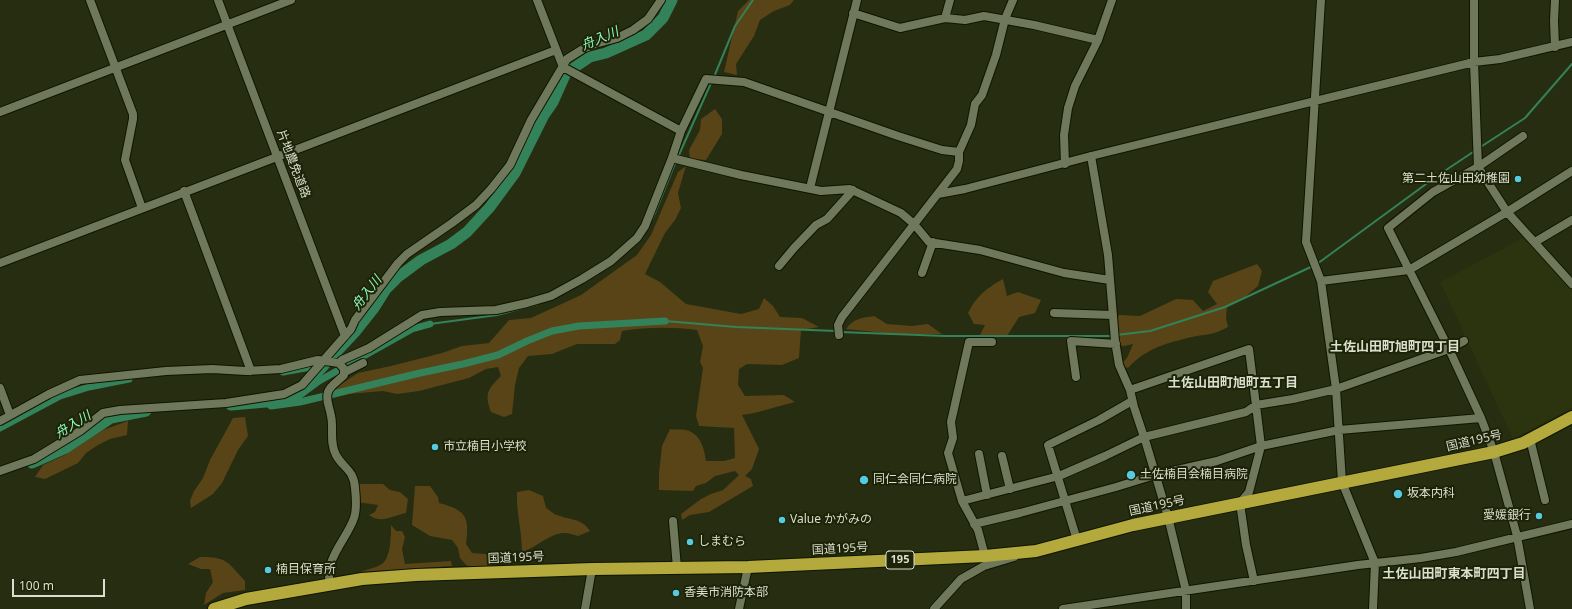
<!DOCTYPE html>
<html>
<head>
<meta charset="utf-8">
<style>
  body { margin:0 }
  #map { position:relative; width:1572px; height:609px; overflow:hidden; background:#262d11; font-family:"Noto Sans",sans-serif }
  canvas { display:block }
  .scale { position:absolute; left:12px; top:579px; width:93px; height:18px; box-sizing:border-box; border:2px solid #dadfce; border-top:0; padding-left:5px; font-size:12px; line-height:14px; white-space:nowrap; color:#dadfce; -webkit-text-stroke:3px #1c2307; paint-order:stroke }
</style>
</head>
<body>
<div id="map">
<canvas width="1572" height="609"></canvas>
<div class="scale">100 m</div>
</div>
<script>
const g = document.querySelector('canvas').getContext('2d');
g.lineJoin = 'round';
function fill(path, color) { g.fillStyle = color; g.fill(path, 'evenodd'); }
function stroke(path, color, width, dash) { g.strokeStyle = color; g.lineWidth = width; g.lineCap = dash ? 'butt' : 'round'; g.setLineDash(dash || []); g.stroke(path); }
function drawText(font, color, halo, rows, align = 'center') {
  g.font = font + ' "Noto Sans","Noto Sans JP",sans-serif'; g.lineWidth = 4; g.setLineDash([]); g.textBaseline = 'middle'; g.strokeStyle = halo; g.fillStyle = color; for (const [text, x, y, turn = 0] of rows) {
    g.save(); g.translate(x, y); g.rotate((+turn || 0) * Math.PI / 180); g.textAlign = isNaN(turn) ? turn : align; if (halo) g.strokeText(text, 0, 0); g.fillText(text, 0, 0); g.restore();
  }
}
fill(new Path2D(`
  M 1525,237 L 1572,288 L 1572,408 L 1513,439 L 1440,282 Z`), '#2b330f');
fill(new Path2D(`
  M 749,0 L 794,0 L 790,5 L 774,11 L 760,20 L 754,36 L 736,64 L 737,75 L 724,72 L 738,11 Z
  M 715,109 L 722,119 L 722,134 L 706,160 L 690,159 L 689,150 L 700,130 L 701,119 Z
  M 686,166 L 678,193 L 681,208 L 675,220 L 665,233 L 645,274 L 660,282 L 686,304 L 741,314 L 759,309 L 764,298 L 773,306 L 780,317 L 802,318 L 819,327 L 801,330 L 799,358 L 782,365 L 747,364 L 739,369 L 738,385 L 745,396 L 784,395 L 795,402 C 777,406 760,413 742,415 L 759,449 L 752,469 L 745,476 L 751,479 L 753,486 L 709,512 L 690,515 L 682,520 L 681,514 L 701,499 L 711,494 L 723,490 L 739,475 L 735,471 L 715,476 L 706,483 L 696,486 L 693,491 L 659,490 L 659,473 L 662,446 L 670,429 C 674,430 681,429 686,430 C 701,434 704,448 706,461 L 724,461 L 735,458 L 734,428 L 699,426 L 696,416 L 703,368 L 700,362 L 703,346 L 697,330 C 672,327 648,327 622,331 L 620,340 L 615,344 L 577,344 L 552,354 L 528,356 L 519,368 L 515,385 L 512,414 L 504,417 L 491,412 C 484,393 488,389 501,376 L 498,367 L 486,369 L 469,378 L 419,391 L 397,394 L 383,391 L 349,394 L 330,399 L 332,390 L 358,373 L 391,366 L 442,353 L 462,346 L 489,343 L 509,320 L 531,318 L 581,295 L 637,255 L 651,235 L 678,172 Z
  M 1257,264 L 1262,271 L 1258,286 L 1246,296 L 1227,306 L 1226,318 L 1228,327 C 1214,335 1207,334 1192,337 C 1167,343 1146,348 1128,368 L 1120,365 L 1127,358 L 1133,344 L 1124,346 L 1114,344 L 1113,327 L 1119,315 L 1140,316 L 1176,299 L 1193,300 L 1203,311 L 1217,304 L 1208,292 L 1213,281 Z
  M 1003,279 L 1007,296 L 1018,292 L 1041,300 L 1035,313 L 1019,317 L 1007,336 L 979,337 L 985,325 L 974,324 L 968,313 C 976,296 987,288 1003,279 Z
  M 874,316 L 887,324 L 912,326 L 928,324 L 942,334 L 894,334 L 846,329 C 854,318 862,318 874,316 Z
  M 245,417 L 248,436 L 238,450 L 222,483 L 213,494 L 191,508 L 190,501 L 194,491 L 203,478 L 210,460 L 233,418 Z
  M 128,421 L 127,435 L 110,439 L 98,445 L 86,453 L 78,463 L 45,479 L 35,477 L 43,465 L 65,455 L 103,430 Z
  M 357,484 L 383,484 L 390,490 L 400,492 L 408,499 L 406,513 C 392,516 381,524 369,515 L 375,512 L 378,505 L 357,502 Z
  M 415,486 L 430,486 L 438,497 L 439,503 C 466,510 470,517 466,544 L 472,553 L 486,554 L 493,565 L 473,568 L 466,565 L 460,558 L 458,548 L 452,540 L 430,536 L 412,525 Z
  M 529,490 L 543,496 L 546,508 C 550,510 553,514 557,515 C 569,520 582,518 590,531 L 578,536 C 574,535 569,533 565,533 C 551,532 536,548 522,552 C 522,531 516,512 517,492 Z
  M 391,525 L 396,531 L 402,531 L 405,537 L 402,549 L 405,564 L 451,561 L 452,566 L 361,572 C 367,569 376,568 382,564 C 391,557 391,535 391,525 Z
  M 200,557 C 228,557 227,562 245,581 L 245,590 L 223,593 L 204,605 L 206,593 L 213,582 L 210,569 L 201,569 L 188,564 Z`), '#584416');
stroke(new Path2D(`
  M 714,77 L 735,26 L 753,0
  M 1479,148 L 1525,118 L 1572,64
  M 678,157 L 711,83
  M 651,221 L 655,213 L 676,161
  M 1317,264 L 1437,176 L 1476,150
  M 665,321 L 736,327 L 836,331
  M 430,324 L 497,315 L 538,304
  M 840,332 L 945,336 L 1112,336
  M 1116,335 L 1150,331 L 1225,307 L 1313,266`), '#348259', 2);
stroke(new Path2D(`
  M 283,372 L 322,365
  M 284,400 L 296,398 L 319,381 L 412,329 L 430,324
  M 266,402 L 271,406 L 300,402 L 420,373 L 463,364 L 498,355 L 527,341 L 552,331 L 579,326 L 665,321
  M 0,428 L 60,396 L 89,387 L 129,379`), '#348259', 7);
stroke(new Path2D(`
  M 231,405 L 266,402 L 270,398 L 287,396 L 300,391 L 355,332 L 374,308 L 386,289 L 398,277 L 421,260 L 451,244 L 467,232 L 490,207 L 515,173 L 544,115 L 553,102 L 566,73 L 590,57 L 606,53 L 646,35 L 663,18 L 672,0
  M 32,463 L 66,448 L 111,418 L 146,411`), '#348259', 11);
const minor = new Path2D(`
  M 90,0 L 133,114 L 133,119 L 125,160 L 142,208
  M 218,0 L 345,336
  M 537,0 L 563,67 L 681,131 L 672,158 L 741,175 L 821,191 L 850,189 L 901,213 L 914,224 L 929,242 L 980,250 L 1064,273 L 1110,280
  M 1321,0 L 1306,242 L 1321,281 L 1336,389 L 1342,482 L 1375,563 L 1373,609
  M 1474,0 L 1474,62 L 1478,167 L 1507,212 L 1572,284
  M 1555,0 L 1554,21 L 1555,47
  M 853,13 L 900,28 L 945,18 L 965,20 L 984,16 L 1034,25 L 1098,40
  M 945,18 L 950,0
  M 0,112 L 291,0
  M 681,131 L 706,79 L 744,82 L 898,136 L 942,150 L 959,152 L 959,161 L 957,169 L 842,317 L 838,325 L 839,335
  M 1523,136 L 1478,167 L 1433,192 L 1388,228 L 1449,349 L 1481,418 L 1494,452 L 1517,536 L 1530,609
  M 959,152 L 971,125 L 975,104 L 982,95 L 996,55 L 1005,19 L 1013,0
  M 1091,156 L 1108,255 L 1115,341 L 1119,365 L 1130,390 L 1134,407 L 1146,443 L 1168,517 L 1186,591 L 1186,609
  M 1065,164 L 1064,135 L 1068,108 L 1075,86 L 1098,40 L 1112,0
  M 810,188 L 857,0
  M 184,191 L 251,371
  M 938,194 L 965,189 L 1091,156 L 1474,62 L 1500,59 L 1572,42
  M 1535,242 L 1572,220
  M 0,263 L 556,50
  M 779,266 L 794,248 L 816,225 L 827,219 L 853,190
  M 922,273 L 933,242
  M 1321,281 L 1409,270 L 1507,212 L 1572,171
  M 1054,313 L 1113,315
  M 339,363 L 342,360 L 369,348 L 422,315 L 440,312 L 496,310 L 527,303 L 551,296 L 582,279 L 611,261 L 637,238 L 645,226 L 672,158
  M 345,372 L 363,363
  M 1076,377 L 1071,341 L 1116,344
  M 0,388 L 10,415
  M 1130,390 L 1249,349 L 1261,446 L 1249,492 L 1240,503 L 1246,545 L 1254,581
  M 0,421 L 49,394 L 80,380 L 166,371 L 212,369 L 246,371 L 281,369 L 318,360 L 339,363 L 344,369 L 344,375 C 340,380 330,385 328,392 C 325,400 330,408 331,416 C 334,428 329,442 336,455 C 343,468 354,470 355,488 C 356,497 357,509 354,518 C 346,541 324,558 330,585
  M 1530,439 L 1545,500
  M 979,454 L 987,495
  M 1002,456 L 1010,489
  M 0,471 L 34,459 L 80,431 L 103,413 L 120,410 L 226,403 L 284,394 L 302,385 L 351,329 L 355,320 L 398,263 L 407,254 L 452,223 L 476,205 L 491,189 L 510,165 L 531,120 L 567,59 L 583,49 L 595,44 L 617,38 L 633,30 L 648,19 L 661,0
  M 962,501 L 1059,476 L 1105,456 L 1144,437 L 1246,412 L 1256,405 L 1293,399 L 1336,389 L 1449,349 L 1464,341
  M 673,521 L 677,568
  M 974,524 L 1020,513 L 1116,487 L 1155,475 L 1217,461 L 1261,446 L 1339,430 L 1481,418
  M 1077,540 L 1048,445 L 1099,420 L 1132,401
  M 985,556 L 978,530 L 962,501 L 948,453 L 953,438 L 951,422 L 969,342 L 992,342
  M 585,609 L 592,569
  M 739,609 L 748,567
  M 934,609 L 961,579 L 984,566 L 1014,557
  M 1063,609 L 1358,565 L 1421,558 L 1456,552 L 1572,524`);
const highway = new Path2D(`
  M 214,609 L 246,599 L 362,579 L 416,575 L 592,569 L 748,567 L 985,556 L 1036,551 L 1133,525 L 1494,452 L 1523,443 L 1572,417`);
stroke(minor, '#0f1500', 10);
stroke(highway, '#0f1500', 14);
stroke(minor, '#6f785a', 8);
stroke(highway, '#b4a93c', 12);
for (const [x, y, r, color] of [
  [1518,179,4,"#56cae0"],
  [435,447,4,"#56cae0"],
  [1131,475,5,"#56cae0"],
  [864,480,5,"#56cae0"],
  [1398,494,5,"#56cae0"],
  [1539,516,4,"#56cae0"],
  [782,520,4,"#56cae0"],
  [690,542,4,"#56cae0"],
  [268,570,4,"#56cae0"],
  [676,593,4,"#56cae0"]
]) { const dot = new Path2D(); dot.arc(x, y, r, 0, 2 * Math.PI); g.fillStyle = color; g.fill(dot); stroke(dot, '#1c2307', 1.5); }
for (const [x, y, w] of [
  [900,560,28]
]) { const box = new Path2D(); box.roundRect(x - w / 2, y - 9, w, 18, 3); g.fillStyle = '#1c2307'; g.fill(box); stroke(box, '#dadfce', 1); }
drawText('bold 11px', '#dadfce', null, [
  ["195",900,560]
]);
drawText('12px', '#dadfce', '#1c2307', [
  ["片地農免道路",293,164,69],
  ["国道195号",1474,441,-13],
  ["国道195号",1157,506,-12],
  ["国道195号",840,549,-3],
  ["国道195号",516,558,-2]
]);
drawText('12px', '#dadfce', '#1c2307', [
  ["第二土佐山田幼稚園",1510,179,"right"],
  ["市立楠目小学校",443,447],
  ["土佐楠目会楠目病院",1140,475],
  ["同仁会同仁病院",873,480],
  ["坂本内科",1407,494],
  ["愛媛銀行",1531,516,"right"],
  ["Value かがみの",790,520],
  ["しまむら",698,542],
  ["楠目保育所",276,570],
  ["香美市消防本部",684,593]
], 'left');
drawText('italic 13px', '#90fabf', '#1c2307', [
  ["舟入川",600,39,-23],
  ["舟入川",367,293,-52],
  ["舟入川",73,425,-31]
]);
drawText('bold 13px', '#dadfce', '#1c2307', [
  ["土佐山田町旭町四丁目",1395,347],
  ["土佐山田町旭町五丁目",1233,383],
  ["土佐山田町東本町四丁目",1454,574]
]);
</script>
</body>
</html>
